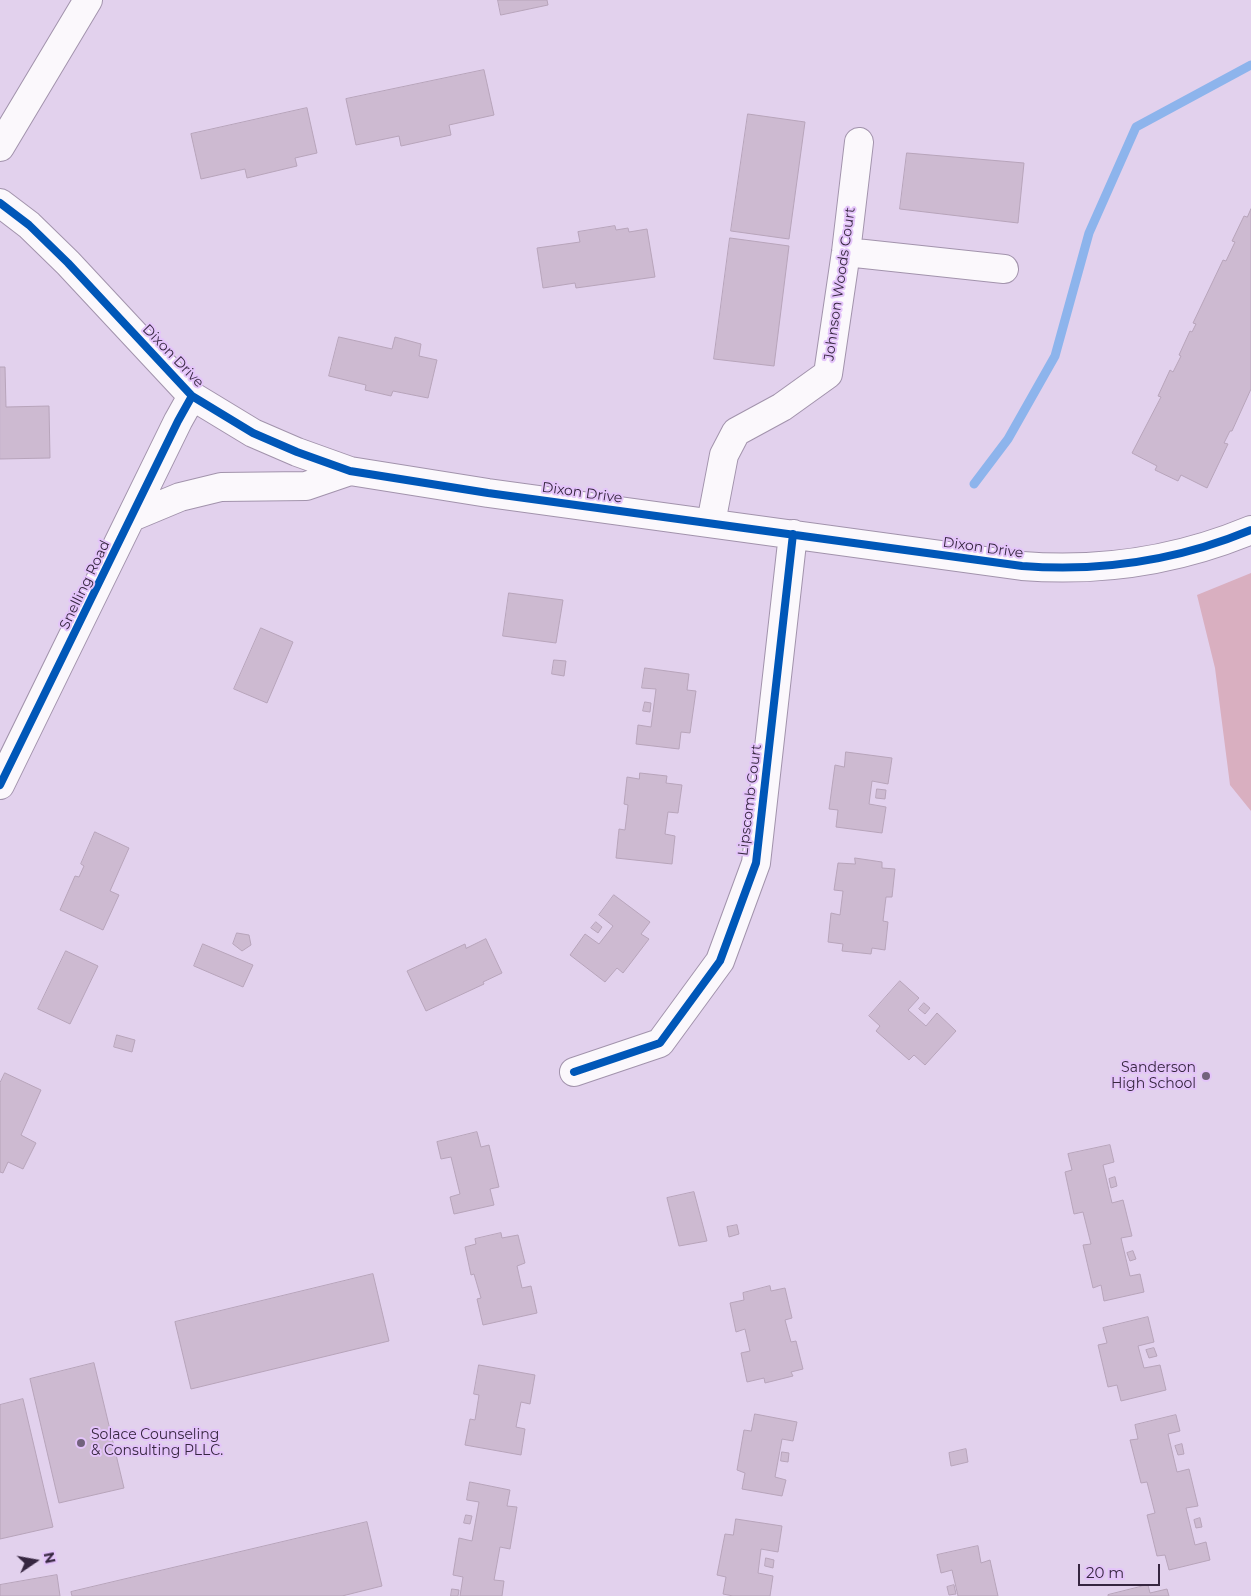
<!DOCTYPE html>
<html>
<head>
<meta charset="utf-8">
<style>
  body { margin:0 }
  #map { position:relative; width:1251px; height:1596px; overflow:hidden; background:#e2d1ed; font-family:Montserrat,sans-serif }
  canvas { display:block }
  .north { position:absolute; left:10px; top:1536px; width:50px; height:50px; -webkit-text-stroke:4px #e4c4fa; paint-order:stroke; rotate:78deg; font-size:14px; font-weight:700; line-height:20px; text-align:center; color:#362640 }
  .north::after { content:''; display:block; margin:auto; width:18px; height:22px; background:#362640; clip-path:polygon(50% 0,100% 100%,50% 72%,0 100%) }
  .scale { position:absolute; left:1078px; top:1564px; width:82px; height:22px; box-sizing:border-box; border:2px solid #362640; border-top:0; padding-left:6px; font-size:15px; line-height:18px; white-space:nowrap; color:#362640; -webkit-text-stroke:4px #e4c4fa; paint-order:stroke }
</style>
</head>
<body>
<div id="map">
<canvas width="1251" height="1596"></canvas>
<div class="north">N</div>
<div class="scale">20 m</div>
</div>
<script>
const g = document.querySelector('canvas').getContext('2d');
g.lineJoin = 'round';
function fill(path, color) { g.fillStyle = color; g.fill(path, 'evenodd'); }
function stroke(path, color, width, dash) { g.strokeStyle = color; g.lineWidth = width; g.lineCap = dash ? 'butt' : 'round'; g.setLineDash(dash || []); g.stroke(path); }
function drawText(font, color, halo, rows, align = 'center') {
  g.font = font + ' Montserrat,sans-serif'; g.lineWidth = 4; g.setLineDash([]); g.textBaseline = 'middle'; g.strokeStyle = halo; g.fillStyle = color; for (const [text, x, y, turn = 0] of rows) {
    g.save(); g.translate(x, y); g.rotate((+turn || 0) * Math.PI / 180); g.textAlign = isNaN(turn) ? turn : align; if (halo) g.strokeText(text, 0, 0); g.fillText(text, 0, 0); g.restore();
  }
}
fill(new Path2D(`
  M 1251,573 L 1251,811 L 1230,785 L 1215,668 L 1197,595 Z`), '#d9afc0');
stroke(new Path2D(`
  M 974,484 L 1008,439 L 1055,356 L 1089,233 L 1136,127 L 1251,65`), '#8db4ec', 9);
const building = new Path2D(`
  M 498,0 L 547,0 L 548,5 L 501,15 Z
  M 484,70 L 494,115 L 449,125 L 451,135 L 401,146 L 399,136 L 356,145 L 346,99 Z
  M 307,108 L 317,153 L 295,158 L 297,166 L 247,178 L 245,169 L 201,179 L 191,134 Z
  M 748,114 L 805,122 L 789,239 L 731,231 Z
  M 907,153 L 1024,163 L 1018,223 L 900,209 Z
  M 1251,209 L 1251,389 L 1232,431 L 1230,431 L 1224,443 L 1228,444 L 1207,488 L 1181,475 L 1178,481 L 1155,470 L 1157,466 L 1132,453 L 1161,397 L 1158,396 L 1170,370 L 1173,372 L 1181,356 L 1179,355 L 1190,331 L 1192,332 L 1196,324 L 1193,323 L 1223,260 L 1226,261 L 1235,242 L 1232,241 L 1244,216 L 1247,217 Z
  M 615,226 L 616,230 L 628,228 L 629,232 L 647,229 L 655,277 L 576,288 L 575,283 L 543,288 L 537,248 L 580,242 L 578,232 Z
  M 730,238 L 789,246 L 774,366 L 714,359 Z
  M 339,337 L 392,349 L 395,337 L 421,344 L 419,356 L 437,360 L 428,398 L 393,391 L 391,396 L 365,390 L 366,385 L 329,376 Z
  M 0,367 L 5,367 L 6,407 L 49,406 L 50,458 L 0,459 Z
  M 509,593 L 563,600 L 556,643 L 503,636 Z
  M 261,628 L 293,642 L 267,703 L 234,689 Z
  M 554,660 L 566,661 L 564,676 L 552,674 Z
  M 645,668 L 689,674 L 687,690 L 696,691 L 690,733 L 681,732 L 679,749 L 636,744 L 638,725 L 651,727 L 656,689 L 642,688 Z
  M 645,702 L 651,703 L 650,712 L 643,711 Z
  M 846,752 L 892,758 L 888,784 L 872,781 L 869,804 L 886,807 L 882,833 L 836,827 L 838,810 L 829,809 L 835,765 L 844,767 Z
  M 640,773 L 667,776 L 666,783 L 682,785 L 678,813 L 668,812 L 665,834 L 675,836 L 672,864 L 616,858 L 619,829 L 625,830 L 628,805 L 624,804 L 627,777 L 639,779 Z
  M 877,789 L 886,790 L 885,799 L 876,798 Z
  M 95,832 L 129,848 L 110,891 L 119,895 L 103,930 L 60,910 L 75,876 L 79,877 L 84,866 L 81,864 Z
  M 855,858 L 882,862 L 882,868 L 895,869 L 892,897 L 886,897 L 883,921 L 888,922 L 885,950 L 872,948 L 871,954 L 842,951 L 843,944 L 828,942 L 831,913 L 840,915 L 843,891 L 834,890 L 838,863 L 855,864 Z
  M 614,895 L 650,922 L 641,934 L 649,939 L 623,973 L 617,968 L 605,982 L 570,955 L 585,934 L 599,944 L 613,926 L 599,915 Z
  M 596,922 L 602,927 L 598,933 L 591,928 Z
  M 237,933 L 249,935 L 251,945 L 242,951 L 233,944 Z
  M 486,939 L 502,973 L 483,982 L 484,984 L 426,1011 L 407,971 L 465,944 L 466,948 Z
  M 203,944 L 253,965 L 243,987 L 194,966 Z
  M 66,951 L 98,966 L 70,1024 L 38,1009 Z
  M 900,981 L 919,998 L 908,1010 L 926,1026 L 937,1013 L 956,1031 L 925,1065 L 914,1055 L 909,1060 L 876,1031 L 880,1026 L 869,1016 Z
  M 924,1003 L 930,1008 L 925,1014 L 919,1009 Z
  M 117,1035 L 135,1040 L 132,1052 L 114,1047 Z
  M 5,1073 L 41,1090 L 21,1135 L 36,1143 L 23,1169 L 8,1162 L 3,1173 L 0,1172 L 0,1083 Z
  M 477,1132 L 481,1147 L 489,1145 L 499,1187 L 490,1189 L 494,1205 L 454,1214 L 450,1197 L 460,1194 L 451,1157 L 441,1159 L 437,1142 Z
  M 1110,1145 L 1114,1162 L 1103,1165 L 1112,1203 L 1123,1200 L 1132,1236 L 1121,1238 L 1130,1276 L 1140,1274 L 1144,1292 L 1104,1301 L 1101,1285 L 1093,1288 L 1083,1245 L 1091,1244 L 1083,1212 L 1074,1214 L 1065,1172 L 1072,1170 L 1068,1154 Z
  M 1115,1177 L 1117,1186 L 1111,1188 L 1109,1179 Z
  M 694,1192 L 707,1241 L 679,1246 L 667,1198 Z
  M 737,1225 L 739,1234 L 729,1237 L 727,1227 Z
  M 501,1233 L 502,1238 L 518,1235 L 525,1263 L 517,1266 L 522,1288 L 531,1286 L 537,1313 L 483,1325 L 477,1299 L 481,1298 L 474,1274 L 471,1275 L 465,1247 L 476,1244 L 475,1239 Z
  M 1133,1251 L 1136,1259 L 1130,1261 L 1127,1253 Z
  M 373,1274 L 389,1341 L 191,1389 L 175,1322 Z
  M 770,1286 L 771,1291 L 785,1288 L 792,1318 L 785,1320 L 791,1342 L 796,1341 L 803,1369 L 791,1372 L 793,1376 L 765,1383 L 764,1378 L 747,1382 L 741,1353 L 750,1351 L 745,1329 L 736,1332 L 730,1303 L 744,1300 L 743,1293 Z
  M 1148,1317 L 1154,1342 L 1138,1346 L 1144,1368 L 1160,1365 L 1166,1390 L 1121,1401 L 1117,1385 L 1108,1387 L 1098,1345 L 1107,1343 L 1103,1328 Z
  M 1154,1348 L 1157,1356 L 1149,1358 L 1146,1350 Z
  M 94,1363 L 124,1488 L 59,1503 L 30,1379 Z
  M 479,1365 L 535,1375 L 530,1404 L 521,1402 L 516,1427 L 525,1429 L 521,1455 L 465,1445 L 470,1419 L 475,1420 L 479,1395 L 474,1394 Z
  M 23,1399 L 53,1527 L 0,1539 L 0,1405 Z
  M 755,1414 L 797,1422 L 793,1441 L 782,1439 L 775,1477 L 786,1480 L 782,1496 L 742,1489 L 745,1473 L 737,1470 L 744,1430 L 751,1431 Z
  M 1176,1415 L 1180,1431 L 1168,1434 L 1177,1472 L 1189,1469 L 1198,1506 L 1186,1508 L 1195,1545 L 1206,1542 L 1210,1560 L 1169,1570 L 1165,1555 L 1157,1556 L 1147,1515 L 1155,1513 L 1147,1482 L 1141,1483 L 1130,1440 L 1138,1439 L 1135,1425 Z
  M 1182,1444 L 1184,1454 L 1178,1455 L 1175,1446 Z
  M 966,1449 L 968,1462 L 951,1466 L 949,1453 Z
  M 782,1452 L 789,1453 L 788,1462 L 781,1461 Z
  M 470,1482 L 510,1490 L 507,1506 L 517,1507 L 510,1549 L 500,1547 L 494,1580 L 504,1581 L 502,1596 L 460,1596 L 463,1577 L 453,1575 L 459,1538 L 472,1541 L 479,1502 L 467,1500 Z
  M 466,1515 L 472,1516 L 470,1524 L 464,1523 Z
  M 1200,1518 L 1202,1527 L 1196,1528 L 1194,1520 Z
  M 736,1519 L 782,1526 L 778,1552 L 761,1549 L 758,1573 L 773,1576 L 770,1596 L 733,1596 L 723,1594 L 726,1577 L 717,1575 L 725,1534 L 733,1535 Z
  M 367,1522 L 382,1586 L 342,1596 L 72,1596 L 71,1592 Z
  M 978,1546 L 981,1563 L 990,1560 L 998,1596 L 958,1596 L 952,1570 L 941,1573 L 937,1555 Z
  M 766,1558 L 774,1560 L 773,1568 L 765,1566 Z
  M 57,1575 L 60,1596 L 0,1596 L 0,1585 Z
  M 954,1585 L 956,1594 L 949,1595 L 947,1587 Z
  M 1148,1585 L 1150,1593 L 1167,1589 L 1169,1596 L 1108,1596 L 1108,1595 Z
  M 452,1589 L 459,1590 L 458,1596 L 451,1596 Z`);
fill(building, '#cdbad1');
stroke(building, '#b7a4ba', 1);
const minor = new Path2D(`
  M 0,147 L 88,0
  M 0,203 L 29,225 L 68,263 L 192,396 L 253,433 L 297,452 L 350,471 L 488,493 L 1022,566 C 1100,572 1179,560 1251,530
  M 846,252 L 1004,269
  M 132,517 L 180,497 L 221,487 L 306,486 L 350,471
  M 711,523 L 724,455 L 736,432 L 782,407 L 828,374 L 846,252 L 859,142
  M 0,785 L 178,421 L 192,396
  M 574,1072 L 660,1043 L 720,961 L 756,863 L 793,534`);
stroke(minor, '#a293ac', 30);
stroke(minor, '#fbf8fc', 28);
stroke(new Path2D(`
  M 0,203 L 29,225 L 68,263 L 192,396 L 253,433 L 297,452 L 350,471 L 488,493 L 1022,566 C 1100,572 1179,560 1251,530
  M 0,785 L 178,421 L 192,396
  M 574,1072 L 660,1043 L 720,961 L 756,863 L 793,534`), '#0057b8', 8);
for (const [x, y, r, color] of [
  [1206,1076,5,"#72627d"],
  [81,1443,5,"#72627d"]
]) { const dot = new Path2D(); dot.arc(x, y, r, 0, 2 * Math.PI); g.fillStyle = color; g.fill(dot); stroke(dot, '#e4c4fa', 2); }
drawText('14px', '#362640', '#e4c4fa', [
  ["Johnson Woods Court",840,284,-82],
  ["Dixon Drive",173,356,46],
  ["Dixon Drive",582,493,8],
  ["Dixon Drive",983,548,8],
  ["Snelling Road",85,585,-64],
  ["Lipscomb Court",750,800,-83]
]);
drawText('14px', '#362640', '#e4c4fa', [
  ["Sanderson",1196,1068],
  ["High School",1196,1084],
  ["Solace Counseling",91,1435,"left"],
  ["& Consulting PLLC.",91,1451,"left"]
], 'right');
</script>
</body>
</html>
